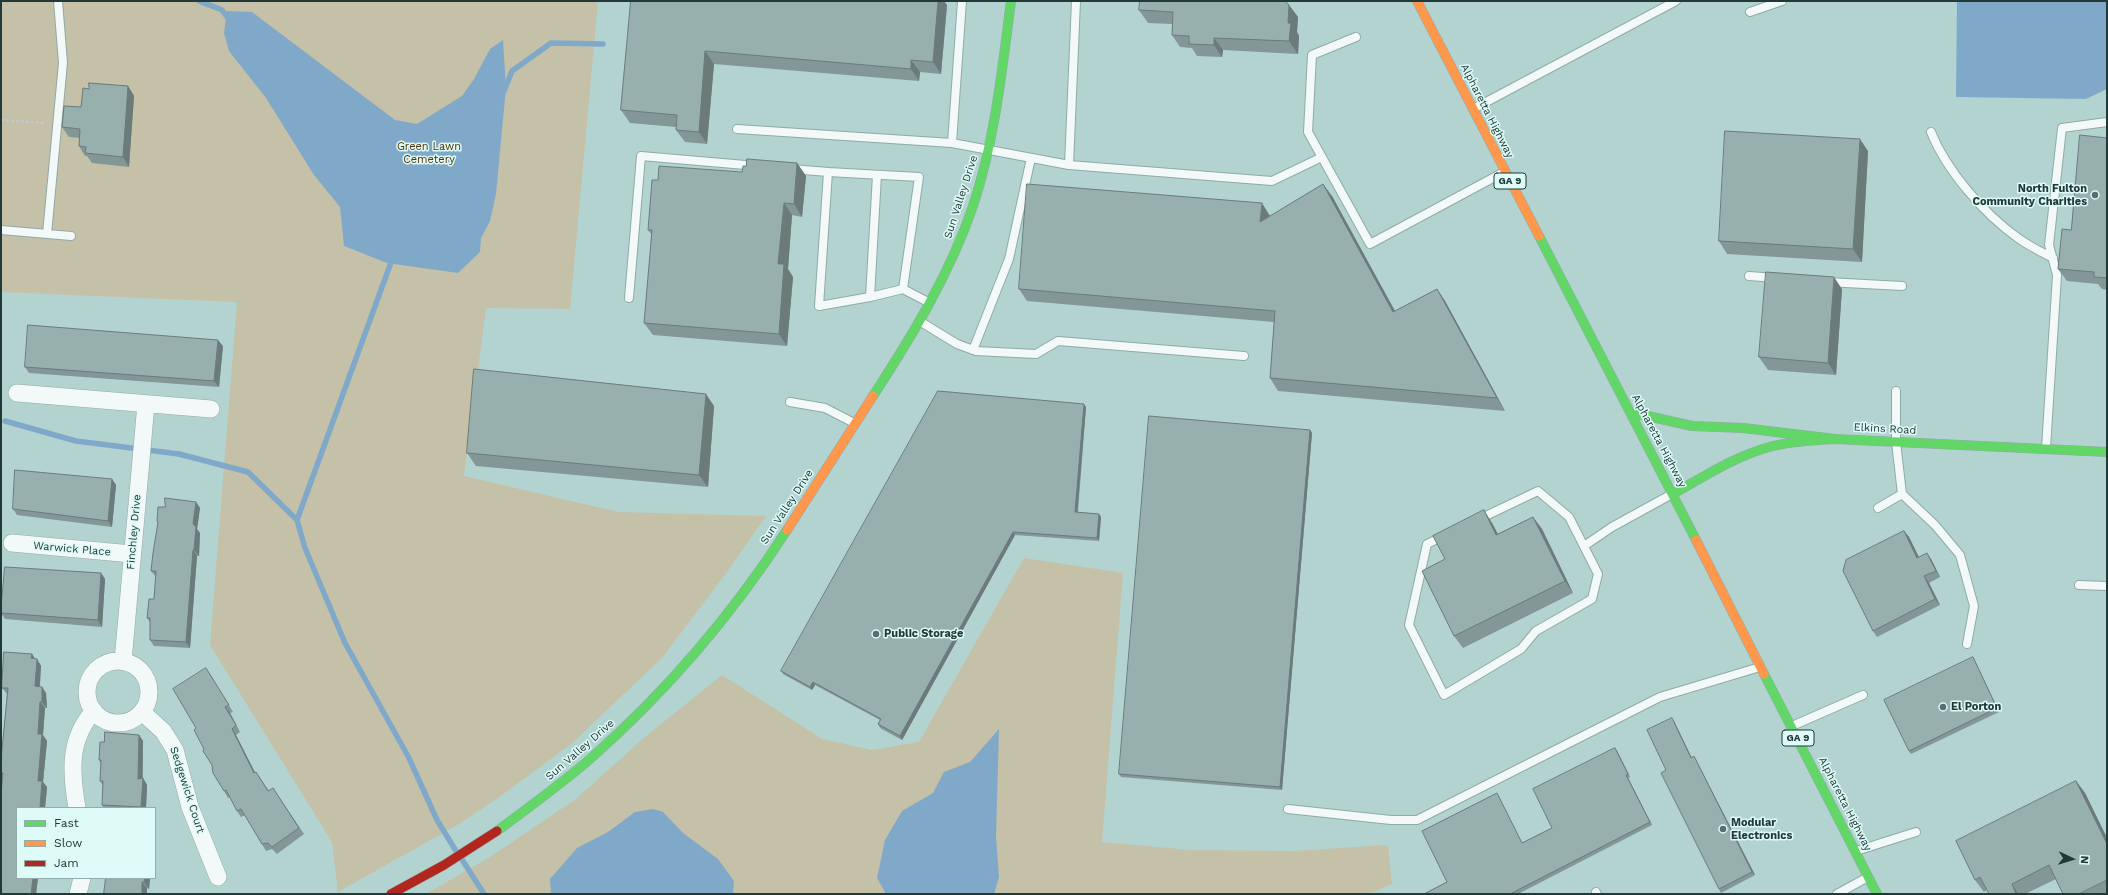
<!DOCTYPE html>
<html>
<head>
<meta charset="utf-8">
<style>
  body { margin:0 }
  #map { position:relative; width:2108px; height:895px; overflow:hidden; background:#b2d3d0; font-family:"Work Sans",sans-serif }
  canvas { display:block }
  .frame { position:absolute; inset:0; border:2px solid #213937; pointer-events:none }
  .legend { position:absolute; left:16px; top:807px; width:140px; height:72px; box-sizing:border-box; background:#defbf8; border:1px solid #92adab; margin:0; padding:5px 7px; list-style:none; font-size:12px; color:#213937 }
  .legend li { display:flex; align-items:center; gap:8px; height:20px }
  .legend b { width:20px; border:1px solid #92adab }
  .north { position:absolute; left:2052px; top:839px; width:40px; height:40px; -webkit-text-stroke:3px #defbf8; paint-order:stroke; rotate:94deg; font-size:11px; font-weight:700; line-height:16px; text-align:center; color:#213937 }
  .north::after { content:''; display:block; margin:auto; width:14px; height:18px; background:#213937; clip-path:polygon(50% 0,100% 100%,50% 72%,0 100%) }
</style>
</head>
<body>
<div id="map">
<canvas width="2108" height="895"></canvas>
<div class="frame"></div>
<ul class="legend">
<li><b style="height:5px;background:#63d668"></b>Fast</li>
<li><b style="height:5px;background:#ff974d"></b>Slow</li>
<li><b style="height:5px;background:#b3261e"></b>Jam</li>
</ul>
<div class="north">N</div>
</div>
<script>
const g = document.querySelector('canvas').getContext('2d');
g.lineJoin = 'round';
function fill(path, color) { g.fillStyle = color; g.fill(path, 'evenodd'); }
function stroke(path, color, width, dash) { g.strokeStyle = color; g.lineWidth = width; g.lineCap = dash ? 'butt' : 'round'; g.setLineDash(dash || []); g.stroke(path); }
function drawText(font, color, halo, rows, align = 'center') {
  g.font = font + ' "Work Sans",sans-serif'; g.lineWidth = 3; g.setLineDash([]); g.textBaseline = 'middle'; g.strokeStyle = halo; g.fillStyle = color; for (const [text, x, y, turn = 0] of rows) {
    g.save(); g.translate(x, y); g.rotate((+turn || 0) * Math.PI / 180); g.textAlign = isNaN(turn) ? turn : align; if (halo) g.strokeText(text, 0, 0); g.fillText(text, 0, 0); g.restore();
  }
}
fill(new Path2D(`
  M 1,1 L 598,1 L 570,309 L 486,308 L 464,476 L 618,512 L 766,516 L 727,572 L 662,658 L 571,744 L 498,798 L 459,824 L 338,892 L 332,842 L 210,645 L 237,302 L 1,292 Z
  M 1024,558 L 1123,573 L 1102,842 L 1191,850 L 1293,851 L 1388,845 L 1392,884 L 1369,894 L 426,894 L 490,857 L 576,799 L 645,737 L 722,675 L 822,739 L 872,750 L 919,742 Z`), '#c5c0a8');
fill(new Path2D(`
  M 1957,1 L 2107,1 L 2107,89 L 2086,99 L 1956,97 Z
  M 227,11 L 252,12 L 395,120 L 417,124 L 462,96 L 474,79 L 490,49 L 503,40 L 506,88 L 496,194 L 490,221 L 481,238 L 480,252 L 458,273 L 387,263 L 344,246 L 340,207 L 314,175 L 266,98 L 229,51 L 224,33 Z
  M 999,729 L 996,836 L 999,877 L 994,894 L 886,894 L 877,878 L 885,840 L 902,811 L 933,793 L 944,772 L 970,762 Z
  M 653,809 L 663,812 L 683,833 L 718,859 L 734,881 L 733,894 L 551,894 L 550,879 L 577,848 L 608,832 L 635,812 Z`), '#80a9c9');
stroke(new Path2D(`
  M 199,1 L 222,10 L 230,21
  M 504,91 L 512,71 L 551,43 L 603,44
  M 5,421 L 76,441 L 179,454 L 248,472 L 297,520 L 305,548 L 345,643 L 409,758 L 437,820 L 456,851
  M 297,520 L 393,257
  M 461,858 L 484,894`), '#80a9c9', 5.5);
const lane = new Path2D(`
  M 1750,12 L 1782,1
  M 1356,37 L 1312,55 L 1308,132 L 1370,244 L 1504,172
  M 1473,109 L 1676,1
  M 737,129 L 952,143 L 1069,165 L 1272,181 L 1322,157
  M 1931,132 C 1946,170 1984,214 2018,238 C 2029,246 2041,252 2053,258
  M 952,143 L 962,1
  M 1069,165 L 1076,1
  M 791,169 L 828,172
  M 1,230 L 71,236
  M 47,234 L 63,63 L 58,1
  M 1749,276 L 1776,278
  M 1827,282 L 1902,286
  M 903,289 L 919,177 L 828,172 L 819,306 L 870,297 L 903,289 L 928,302
  M 870,297 L 877,175
  M 629,298 L 641,156 L 757,166
  M 921,322 L 957,344 L 976,351 L 1036,354 L 1058,341 L 1244,356
  M 973,350 L 1009,259 L 1031,158
  M 790,402 L 825,408 L 854,423
  M 2046,448 L 2057,275 L 2049,245 L 2062,128 L 2107,122
  M 1538,491 L 1569,517 L 1598,574 L 1592,599 L 1536,631 L 1521,649 L 1444,695 L 1409,625 L 1427,544 Z
  M 1902,494 L 1935,525 L 1960,555 L 1974,606 L 1967,644
  M 1878,508 L 1902,494 L 1896,442 L 1896,391
  M 1584,546 L 1612,527 L 1672,494
  M 2079,585 L 2107,586
  M 1792,726 L 1863,695
  M 1288,809 L 1391,820 L 1417,820 L 1660,697 L 1760,667
  M 1856,851 L 1916,832
  M 1596,892 L 1597,894
  M 1837,894 L 1868,877`);
const street = new Path2D(`
  M 17,393 L 211,409
  M 12,543 L 132,554
  M 123,661 L 146,404
  M87 692a31 31 0 1 1 62 0a31 31 0 1 1-62 0Z
  M 142,712 L 163,731 L 175,750 L 190,807 L 218,877
  M 77,808 C 71,773 68,739 94,711
  M 78,894 L 82,878`);
const fast = new Path2D(`
  M 1539,236 L 1696,540
  M 873,396 C 912,336 950,274 973,206 C 995,140 1002,70 1011,1
  M 1630,412 L 1692,426 L 1743,428 L 1835,439
  M 1673,494 C 1705,476 1737,455 1773,446 C 1794,441 1814,440 1835,439 L 2107,452
  M 1764,674 L 1877,894
  M 497,831 C 528,808 560,785 590,759 C 666,692 732,615 787,530`);
const slow = new Path2D(`
  M 1417,1 L 1539,236
  M 787,530 L 873,396
  M 1696,540 L 1764,674`);
const jam = new Path2D(`
  M 391,894 L 444,865 L 497,831`);
stroke(lane, '#90aaa8', 10);
stroke(street, '#90aaa8', 18);
stroke(fast, '#90aaa8', 10);
stroke(slow, '#90aaa8', 10);
stroke(jam, '#90aaa8', 10);
stroke(new Path2D(`
  M 1,120 L 45,123
  M 1131,599 L 1137,600
  M 1294,612 L 1305,613`), '#c1caca', 2.5, [3, 2]);
stroke(lane, '#f3f8f8', 8);
stroke(street, '#f3f8f8', 17);
stroke(fast, '#63d668', 9);
stroke(slow, '#ff974d', 9);
stroke(jam, '#b3261e', 9);
fill(new Path2D(`
  M 631,1 L 947,5 L 941,74 L 920,72 L 919,81 L 714,64 L 707,144 L 685,142 L 676,130 L 676,127 L 630,123 L 621,110 Z
  M 1289,5 L 1298,17 L 1297,32 L 1299,36 L 1298,54 L 1223,50 L 1222,57 L 1197,56 L 1192,48 L 1180,47 L 1172,35 L 1172,24 L 1148,23 L 1139,10 Z
  M 128,86 L 134,96 L 129,167 L 92,163 L 87,156 L 85,156 L 79,146 L 80,138 L 69,137 L 62,127 L 81,107 L 89,89 Z
  M 2107,138 L 2107,290 L 2102,289 L 2098,284 L 2067,281 L 2058,269 Z
  M 1868,151 L 1862,262 L 1727,254 L 1719,241 Z
  M 797,163 L 806,176 L 802,217 L 792,215 L 788,269 L 793,277 L 787,346 L 653,335 L 644,323 L 652,235 L 648,230 L 658,180 L 742,172 L 746,166 Z
  M 1332,196 L 1395,311 L 1437,289 L 1445,301 L 1505,411 L 1278,391 L 1270,378 L 1274,322 L 1027,301 L 1019,289 L 1270,216 Z
  M 1842,289 L 1836,375 L 1768,370 L 1759,357 Z
  M 223,346 L 219,387 L 29,373 L 25,367 Z
  M 714,406 L 708,487 L 476,466 L 467,453 Z
  M 1086,407 L 1078,512 L 1099,514 L 1101,517 L 1099,541 L 1015,535 L 902,740 L 880,728 L 878,724 L 880,720 L 815,685 L 812,690 L 783,674 L 781,671 Z
  M 1310,430 L 1312,433 L 1282,790 L 1121,777 L 1119,774 Z
  M 112,479 L 116,485 L 112,527 L 17,515 L 13,509 Z
  M 196,502 L 200,508 L 197,529 L 200,533 L 199,556 L 197,556 L 190,648 L 154,646 L 150,640 L 150,622 L 147,618 L 154,599 L 156,577 L 151,571 L 158,523 L 157,521 Z
  M 1533,517 L 1542,529 L 1573,593 L 1463,648 L 1454,636 L 1445,559 L 1492,523 L 1498,534 Z
  M 1904,531 L 1909,537 L 1919,557 L 1931,559 L 1940,577 L 1929,583 L 1940,605 L 1877,637 L 1873,631 Z
  M 101,573 L 105,579 L 102,627 L 5,619 L 1,613 Z
  M 4,652 L 32,654 L 35,659 L 37,659 L 41,666 L 40,687 L 42,687 L 46,693 L 47,708 L 45,708 L 43,735 L 47,741 L 43,782 L 47,787 L 45,808 L 17,808 L 17,878 L 38,878 L 36,894 L 1,894 L 1,793 L 3,777 L 1,775 L 1,760 L 7,694 L 2,688 Z
  M 1973,657 L 1975,661 L 1999,712 L 1911,754 L 1909,751 Z
  M 210,674 L 233,712 L 230,713 L 240,732 L 236,735 L 255,772 L 256,772 L 269,791 L 273,788 L 304,834 L 277,854 L 272,849 L 266,851 L 245,815 L 241,817 L 237,811 L 230,797 L 228,798 L 224,791 L 204,749 L 196,728 Z
  M 1674,721 L 1692,758 L 1696,760 L 1755,875 L 1721,893 L 1719,889 L 1666,770 Z
  M 139,735 L 143,741 L 143,778 L 147,785 L 146,808 L 104,808 L 102,805 L 103,785 L 100,781 L 101,764 L 99,760 L 104,742 Z
  M 1617,751 L 1630,777 L 1628,778 L 1652,825 L 1518,894 L 1424,894 L 1447,882 L 1497,793 L 1522,843 L 1552,828 Z
  M 2076,781 L 2085,793 L 2107,838 L 2107,894 L 2063,894 L 2056,879 L 2025,894 L 1989,894 L 1987,890 L 1984,892 L 1975,880 Z
  M 106,878 L 150,878 L 149,889 L 147,888 L 147,894 L 104,894 Z`), '#829796');
fill(new Path2D(`
  M 938,1 L 944,1 L 947,5 L 941,74 L 933,62 Z
  M 1289,5 L 1298,17 L 1297,32 L 1299,36 L 1298,54 L 1289,41 L 1288,23 Z
  M 1214,38 L 1223,50 L 1222,57 L 1214,45 Z
  M 705,51 L 714,64 L 707,144 L 699,132 Z
  M 911,60 L 920,72 L 919,81 L 911,69 Z
  M 128,86 L 134,96 L 129,167 L 123,157 Z
  M 1860,139 L 1868,151 L 1862,262 L 1853,249 Z
  M 797,163 L 806,176 L 802,217 L 794,204 Z
  M 1323,184 L 1332,196 L 1402,324 L 1393,312 Z
  M 784,203 L 792,215 L 788,269 L 793,277 L 787,346 L 779,334 L 778,264 Z
  M 1262,203 L 1270,216 L 1260,222 Z
  M 1834,277 L 1842,289 L 1836,375 L 1828,363 Z
  M 1437,289 L 1445,301 L 1505,411 L 1497,398 Z
  M 218,340 L 223,346 L 219,387 L 214,381 Z
  M 706,394 L 714,406 L 708,487 L 699,475 Z
  M 1084,404 L 1086,407 L 1077,515 L 1075,512 Z
  M 1310,430 L 1312,433 L 1282,790 L 1280,787 Z
  M 112,479 L 116,485 L 112,527 L 108,521 Z
  M 196,502 L 200,508 L 197,529 L 200,533 L 199,556 L 194,550 L 193,524 Z
  M 1484,510 L 1492,523 L 1505,548 L 1496,535 Z
  M 1099,514 L 1101,517 L 1099,541 L 1097,538 Z
  M 1533,517 L 1542,529 L 1573,593 L 1565,581 Z
  M 1904,531 L 1909,537 L 1922,564 L 1917,558 Z
  M 1013,532 L 1015,535 L 902,740 L 900,736 Z
  M 193,550 L 197,556 L 190,648 L 186,642 Z
  M 1927,553 L 1931,559 L 1940,577 L 1936,571 Z
  M 101,573 L 105,579 L 102,627 L 98,620 Z
  M 1924,576 L 1929,583 L 1940,605 L 1935,599 Z
  M 32,654 L 36,660 L 31,658 Z
  M 37,659 L 41,666 L 39,693 L 35,686 Z
  M 813,682 L 815,685 L 812,690 L 810,687 Z
  M 42,687 L 46,693 L 47,708 L 42,702 Z
  M 40,702 L 45,708 L 43,735 L 47,741 L 43,782 L 47,787 L 45,808 L 40,808 L 38,781 L 38,734 Z
  M 225,707 L 230,713 L 240,732 L 236,725 Z
  M 1672,718 L 1674,721 L 1693,761 L 1691,758 Z
  M 232,729 L 236,735 L 258,779 L 254,773 Z
  M 139,735 L 143,741 L 142,785 L 138,779 Z
  M 1615,748 L 1617,751 L 1630,777 L 1628,774 Z
  M 1694,756 L 1696,760 L 1755,875 L 1752,872 Z
  M 1626,775 L 1628,778 L 1652,825 L 1650,822 Z
  M 143,778 L 147,785 L 146,808 L 142,808 L 141,807 Z
  M 2076,781 L 2085,793 L 2107,838 L 2107,844 Z
  M 33,878 L 38,878 L 36,894 L 31,894 Z
  M 145,878 L 150,878 L 149,889 L 144,882 Z
  M 142,882 L 147,888 L 147,894 L 142,894 Z
  M 2012,884 L 2018,894 L 2016,894 Z`), '#6a7b7a');
const building = new Path2D(`
  M 631,1 L 938,1 L 933,62 L 911,60 L 911,69 L 705,51 L 699,132 L 676,130 L 677,115 L 621,110 Z
  M 1140,1 L 1285,1 L 1289,5 L 1288,23 L 1291,23 L 1289,41 L 1214,38 L 1214,45 L 1189,44 L 1189,36 L 1172,35 L 1173,12 L 1139,10 Z
  M 89,83 L 128,86 L 123,157 L 85,153 L 86,147 L 79,146 L 80,129 L 62,127 L 64,106 L 81,107 L 83,88 L 89,89 Z
  M 1725,131 L 1860,139 L 1853,249 L 1719,241 Z
  M 2080,135 L 2107,138 L 2107,278 L 2094,277 L 2094,272 L 2058,269 L 2062,229 L 2071,230 Z
  M 747,159 L 797,163 L 794,204 L 784,203 L 778,264 L 784,264 L 779,334 L 644,323 L 652,230 L 648,230 L 652,180 L 658,180 L 659,166 L 742,172 L 743,166 L 746,166 Z
  M 1027,184 L 1262,203 L 1260,222 L 1323,184 L 1393,312 L 1437,289 L 1497,398 L 1270,378 L 1275,311 L 1019,289 Z
  M 1766,272 L 1834,277 L 1828,363 L 1759,357 Z
  M 28,325 L 218,340 L 214,381 L 25,367 Z
  M 474,369 L 706,394 L 699,475 L 467,453 Z
  M 938,391 L 1084,404 L 1075,512 L 1099,514 L 1097,538 L 1013,532 L 900,736 L 878,724 L 881,719 L 813,682 L 810,687 L 781,671 Z
  M 1149,416 L 1310,430 L 1280,787 L 1119,774 Z
  M 15,470 L 112,479 L 108,521 L 13,509 Z
  M 165,498 L 196,502 L 193,524 L 196,527 L 194,550 L 193,550 L 186,642 L 150,640 L 150,618 L 147,618 L 149,599 L 154,599 L 156,571 L 151,571 L 153,553 L 158,522 L 157,521 L 158,507 L 165,507 Z
  M 1484,510 L 1496,535 L 1533,517 L 1565,581 L 1454,636 L 1422,571 L 1445,559 L 1433,536 Z
  M 1904,531 L 1917,558 L 1927,553 L 1936,571 L 1924,576 L 1935,599 L 1873,631 L 1843,571 L 1846,560 Z
  M 5,567 L 101,573 L 98,620 L 1,613 Z
  M 4,652 L 32,654 L 31,658 L 37,659 L 35,686 L 42,687 L 42,702 L 40,702 L 38,734 L 42,734 L 38,781 L 42,781 L 40,808 L 17,808 L 17,878 L 33,878 L 31,894 L 1,894 L 1,793 L 3,773 L 1,773 L 1,760 L 8,688 L 2,688 Z
  M 1973,657 L 1997,708 L 1909,751 L 1884,700 Z
  M 206,668 L 229,705 L 225,707 L 236,725 L 232,729 L 254,773 L 256,772 L 268,791 L 273,788 L 299,828 L 272,847 L 268,843 L 262,844 L 241,809 L 237,811 L 226,790 L 224,791 L 213,773 L 212,765 L 203,751 L 204,749 L 194,730 L 196,728 L 173,689 Z
  M 1672,718 L 1691,758 L 1694,756 L 1752,872 L 1719,889 L 1661,773 L 1666,770 L 1647,730 Z
  M 105,732 L 139,735 L 138,779 L 143,778 L 141,807 L 102,805 L 103,781 L 100,781 L 101,760 L 99,760 L 100,742 L 104,742 Z
  M 1615,748 L 1628,774 L 1626,775 L 1650,822 L 1510,894 L 1424,894 L 1447,882 L 1422,831 L 1497,793 L 1522,843 L 1552,828 L 1533,789 Z
  M 2076,781 L 2107,844 L 2107,880 L 2079,894 L 2063,894 L 2049,865 L 2012,884 L 2016,894 L 1989,894 L 1980,877 L 1975,880 L 1956,841 Z
  M 106,878 L 145,878 L 144,882 L 142,882 L 142,894 L 104,894 Z`);
fill(building, '#97b0ae');
stroke(building, '#6a7b7a', 1);
for (const [x, y, r, color] of [
  [2095,195,4,"#546f6d"],
  [876,634,4,"#546f6d"],
  [1943,707,4,"#546f6d"],
  [1723,829,4,"#546f6d"]
]) { const dot = new Path2D(); dot.arc(x, y, r, 0, 2 * Math.PI); g.fillStyle = color; g.fill(dot); stroke(dot, '#defbf8', 1.5); }
for (const [x, y, w] of [
  [1510,181,32],
  [1798,738,32]
]) { const box = new Path2D(); box.roundRect(x - w / 2, y - 8, w, 16, 3); g.fillStyle = '#defbf8'; g.fill(box); stroke(box, '#213937', 1); }
drawText('bold 10px', '#213937', null, [
  ["GA 9",1510,181],
  ["GA 9",1798,738]
]);
drawText('11px', '#213937', '#defbf8', [
  ["Alpharetta Highway",1487,111,63],
  ["Sun Valley Drive",961,197,-72],
  ["Elkins Road",1885,429,3],
  ["Alpharetta Highway",1659,441,62],
  ["Sun Valley Drive",787,507,-57],
  ["Finchley Drive",134,532,-85],
  ["Warwick Place",72,549,5],
  ["Sun Valley Drive",580,750,-41],
  ["Sedgewick Court",187,790,72],
  ["Alpharetta Highway",1845,804,63]
]);
drawText('11px', '#4f3207', '#defbf8', [
  ["Green Lawn",429,147],
  ["Cemetery",429,160]
]);
drawText('bold 11px', '#213937', '#defbf8', [
  ["North Fulton",2087,189,"right"],
  ["Community Charities",2087,202,"right"],
  ["Public Storage",884,634],
  ["El Porton",1951,707],
  ["Modular",1731,823],
  ["Electronics",1731,836]
], 'left');
</script>
</body>
</html>
